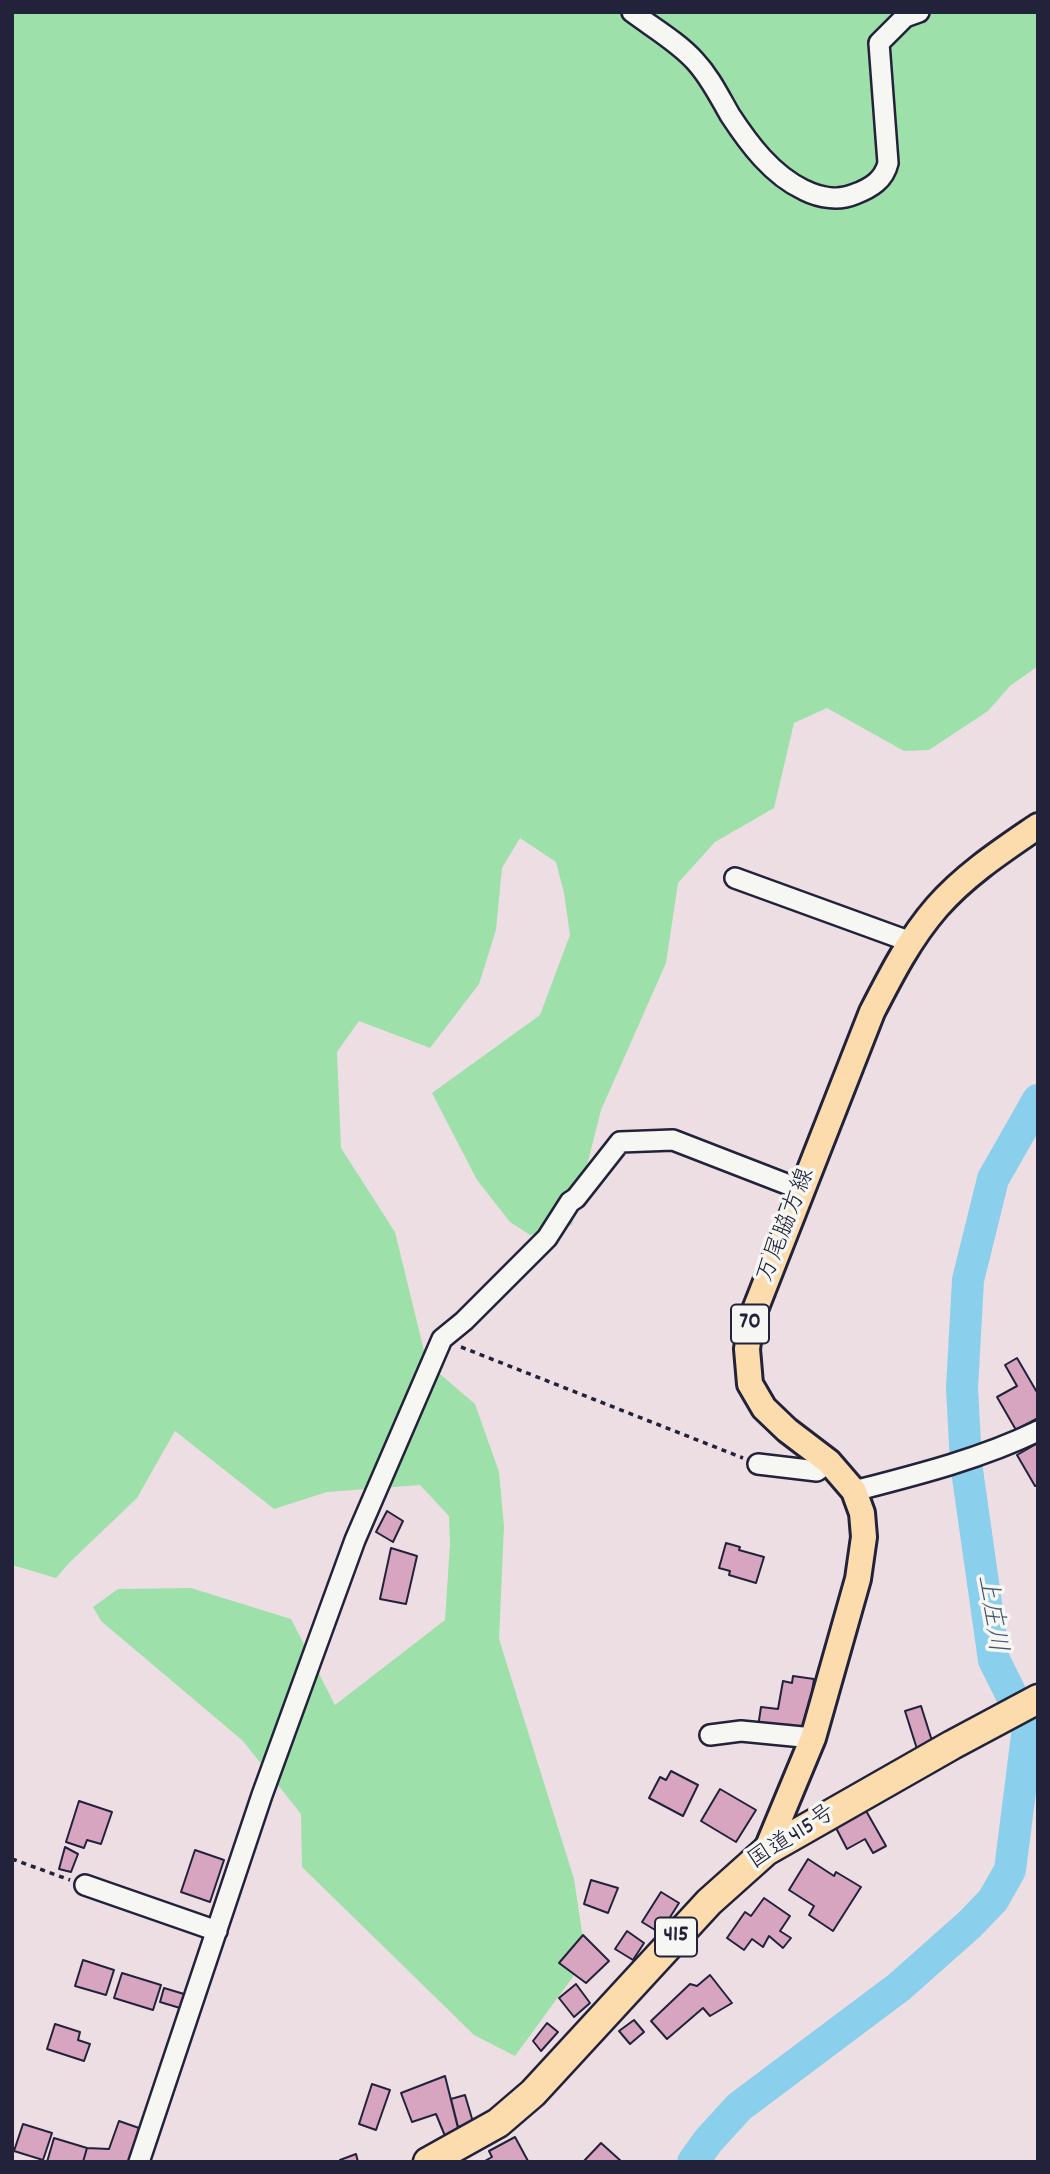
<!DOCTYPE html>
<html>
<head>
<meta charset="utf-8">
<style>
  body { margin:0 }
  #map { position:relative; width:1050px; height:2174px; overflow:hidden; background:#eddee3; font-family:Dekko,sans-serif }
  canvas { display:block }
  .frame { position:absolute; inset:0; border:14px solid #22223b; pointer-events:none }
</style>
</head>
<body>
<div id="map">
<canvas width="1050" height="2174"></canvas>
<div class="frame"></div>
</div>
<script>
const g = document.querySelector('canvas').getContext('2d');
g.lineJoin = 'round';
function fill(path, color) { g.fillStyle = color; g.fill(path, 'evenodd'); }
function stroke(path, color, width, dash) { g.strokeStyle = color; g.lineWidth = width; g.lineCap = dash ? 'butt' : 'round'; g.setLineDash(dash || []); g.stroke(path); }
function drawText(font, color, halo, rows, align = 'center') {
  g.font = font + ' Dekko,"Klee One",sans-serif'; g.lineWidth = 7; g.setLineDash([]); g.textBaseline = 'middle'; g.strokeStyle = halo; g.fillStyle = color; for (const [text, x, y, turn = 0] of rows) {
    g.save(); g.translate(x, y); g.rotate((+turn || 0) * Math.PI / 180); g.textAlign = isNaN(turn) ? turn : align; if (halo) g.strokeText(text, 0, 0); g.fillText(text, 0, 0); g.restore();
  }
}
fill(new Path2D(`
  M 12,12 L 1038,12 L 1038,666 L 1010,686 L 988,711 L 929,750 L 904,751 L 827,708 L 794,723 L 774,808 L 715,842 L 678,883 L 666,963 L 601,1110 L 572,1225 L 530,1235 L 510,1222 L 477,1180 L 432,1093 L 540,1015 L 570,935 L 564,893 L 556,862 L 520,838 L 502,868 L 496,930 L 479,984 L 430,1048 L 359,1021 L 337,1052 L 341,1148 L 395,1232 L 427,1363 L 475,1404 L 499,1472 L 504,1526 L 499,1639 L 574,1879 L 586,1959 L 515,2056 L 474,2035 L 302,1867 L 301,1814 L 243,1741 L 101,1621 L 93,1607 L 118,1589 L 191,1588 L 291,1619 L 335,1705 L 445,1620 L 450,1544 L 449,1516 L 420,1485 L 327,1492 L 274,1509 L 175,1431 L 137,1498 L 69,1563 L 56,1578 L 12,1565 Z`), '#9ee0aa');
stroke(new Path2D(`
  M 693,2162 L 708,2141 L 739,2107 L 899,1987 L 970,1924 L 993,1900 L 1010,1870 L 1028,1728 L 994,1660 L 966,1463 L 962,1388 L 968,1280 L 993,1179 L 1038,1100`), '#8acfeb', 32);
const building = new Path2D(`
  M 1017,1358 L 1038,1394 L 1038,1418 L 1016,1430 L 997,1397 L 1017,1386 L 1005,1365 Z
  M 1038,1443 L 1038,1485 L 1035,1486 L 1017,1455 Z
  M 387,1511 L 403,1521 L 393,1542 L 376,1532 Z
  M 726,1543 L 740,1547 L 739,1550 L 764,1557 L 756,1583 L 729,1575 L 730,1571 L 719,1568 Z
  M 391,1548 L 417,1556 L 406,1604 L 380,1599 Z
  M 793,1676 L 814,1679 L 805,1735 L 758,1727 L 761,1707 L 778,1709 L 783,1681 L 792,1683 Z
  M 921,1706 L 933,1744 L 917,1749 L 905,1711 Z
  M 671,1771 L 698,1785 L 683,1816 L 649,1798 L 660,1777 L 666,1780 Z
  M 720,1789 L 756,1810 L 736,1842 L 701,1821 Z
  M 79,1801 L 112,1812 L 101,1844 L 87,1840 L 84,1848 L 66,1842 Z
  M 865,1809 L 886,1846 L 873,1853 L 865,1839 L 847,1849 L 835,1826 Z
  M 65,1847 L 78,1854 L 71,1872 L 59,1869 Z
  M 195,1850 L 224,1860 L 210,1902 L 181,1892 Z
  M 808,1859 L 834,1876 L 836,1872 L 861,1887 L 833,1931 L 809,1915 L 814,1906 L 789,1890 Z
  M 591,1880 L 618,1888 L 608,1913 L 584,1904 Z
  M 661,1892 L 679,1903 L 660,1933 L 642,1922 Z
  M 764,1898 L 790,1916 L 780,1931 L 791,1938 L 783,1948 L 769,1936 L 763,1947 L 752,1939 L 744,1950 L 727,1938 L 745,1912 L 751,1916 Z
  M 627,1931 L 644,1943 L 633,1960 L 615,1949 Z
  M 583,1935 L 609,1961 L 586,1983 L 559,1963 Z
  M 83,1960 L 114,1970 L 106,1995 L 75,1986 Z
  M 122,1973 L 161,1985 L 153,2010 L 114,1998 Z
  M 710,1975 L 732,2003 L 710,2016 L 703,2008 L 667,2039 L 651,2021 L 690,1984 L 697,1986 Z
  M 576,1984 L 590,2003 L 574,2017 L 559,1998 Z
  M 164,1988 L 184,1994 L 180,2008 L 160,2002 Z
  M 634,2020 L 644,2032 L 630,2044 L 619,2031 Z
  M 547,2023 L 558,2032 L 541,2051 L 533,2041 Z
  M 55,2024 L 80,2032 L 78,2040 L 90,2044 L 84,2061 L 47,2049 Z
  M 445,2076 L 459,2132 L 445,2136 L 436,2114 L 412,2122 L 401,2093 Z
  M 372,2084 L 390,2090 L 376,2130 L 359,2124 Z
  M 465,2095 L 473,2122 L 458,2127 L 451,2099 Z
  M 119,2121 L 139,2128 L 129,2162 L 83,2162 L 87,2148 L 109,2149 Z
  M 23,2124 L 52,2133 L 43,2160 L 14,2151 Z
  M 515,2137 L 528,2161 L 483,2162 L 492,2157 L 489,2151 Z
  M 54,2138 L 87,2148 L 83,2162 L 47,2162 Z
  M 601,2143 L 622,2162 L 583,2162 Z
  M 356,2154 L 358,2162 L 340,2162 L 340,2160 Z`);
fill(building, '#d8a5c1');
stroke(building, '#22223b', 2);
const minor = new Path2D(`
  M 632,12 C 652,27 678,42 695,61 C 710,77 719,96 730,115 C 749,144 772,175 804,190 C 820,198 839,201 855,194 C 871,188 884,180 888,163 L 879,43 L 905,17 L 919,12
  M 735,878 L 911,942
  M 758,1464 L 817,1471 L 829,1462
  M 854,1491 C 916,1475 980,1459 1038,1431
  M 710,1735 L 741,1731 L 813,1738
  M 85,1885 L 217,1931
  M 139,2162 L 262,1795 L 355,1540 L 442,1339 L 464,1321 L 547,1238 L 570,1202 L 576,1198 L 620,1142 L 673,1140 L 802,1190`);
const major = new Path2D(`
  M 766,1851 L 813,1738 L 858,1579 L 864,1537 L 862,1513 L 854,1491 L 829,1462 L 787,1430 L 764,1408 L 750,1384 L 747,1349 L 751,1320 L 872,1012 C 891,975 910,938 937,907 C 966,874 1003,850 1038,826`);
const highway = new Path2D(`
  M 428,2162 L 498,2123 L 533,2093 L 709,1902 L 766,1851 L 952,1745 L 1038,1699`);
stroke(minor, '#22223b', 24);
stroke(major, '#22223b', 30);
stroke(highway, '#22223b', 33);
stroke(new Path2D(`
  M 461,1347 L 743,1458
  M 12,1859 L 70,1880`), '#22223b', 3.5, [5, 5]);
stroke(minor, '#f6f6f2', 19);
stroke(major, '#fcdcac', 24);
stroke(highway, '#fcdcac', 28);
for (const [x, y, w] of [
  [750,1324,38],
  [676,1937,42]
]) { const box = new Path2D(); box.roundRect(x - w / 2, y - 19.5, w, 39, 5); g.fillStyle = '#f6f6f2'; g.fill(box); stroke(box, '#22223b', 2); }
drawText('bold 23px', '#22223b', null, [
  ["70",750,1324],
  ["415",676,1937]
]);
drawText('24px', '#22223b', '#f6f6f2', [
  ["万尾脇方線",788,1226,-69],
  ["国道415号",793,1839,-33]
]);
drawText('italic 26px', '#415670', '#f6f6f2', [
  ["上庄川",989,1614,81]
]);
</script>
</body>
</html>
